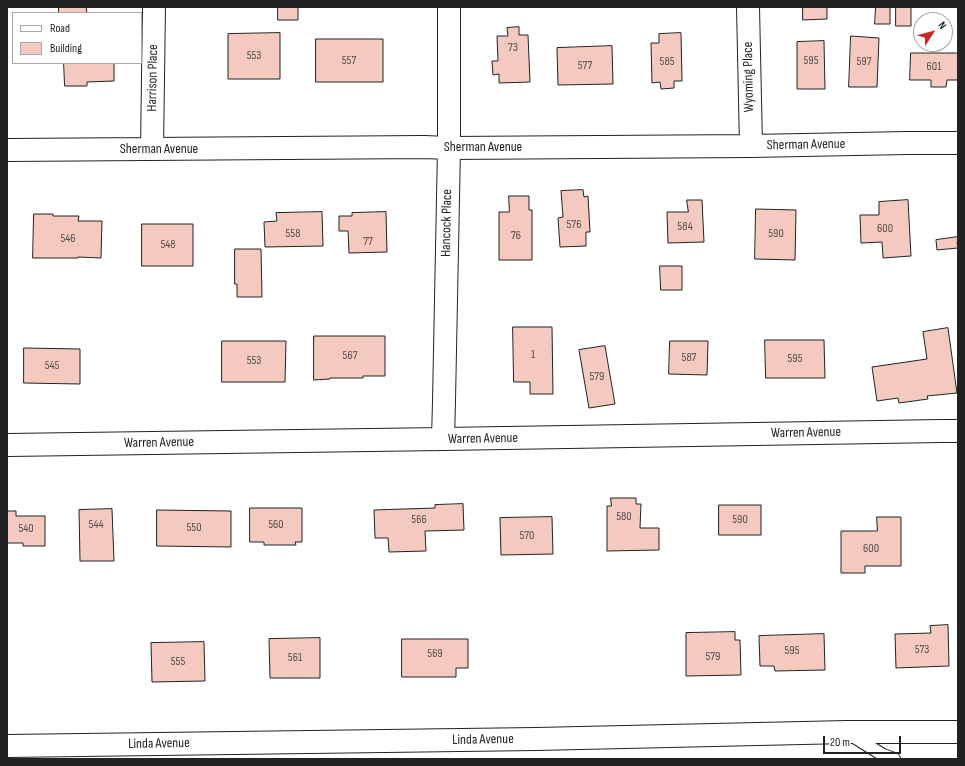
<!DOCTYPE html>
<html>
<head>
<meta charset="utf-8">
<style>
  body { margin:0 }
  #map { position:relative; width:965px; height:766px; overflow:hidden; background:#fff; font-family:"Sofia Sans Condensed",sans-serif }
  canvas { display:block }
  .frame { position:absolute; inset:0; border:8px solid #222; pointer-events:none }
  .legend { position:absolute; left:12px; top:12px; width:130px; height:52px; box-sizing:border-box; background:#fff; border:1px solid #a7a7a7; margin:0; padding:5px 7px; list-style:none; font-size:12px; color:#222 }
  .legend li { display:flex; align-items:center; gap:8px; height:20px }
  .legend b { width:20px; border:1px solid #a7a7a7 }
  .north { position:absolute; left:913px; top:12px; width:40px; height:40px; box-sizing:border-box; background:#fff; border:1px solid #a7a7a7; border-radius:50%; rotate:54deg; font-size:11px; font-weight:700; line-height:16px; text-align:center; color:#222 }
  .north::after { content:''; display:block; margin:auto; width:14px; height:18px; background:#c62828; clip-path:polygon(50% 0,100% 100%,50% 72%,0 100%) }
  .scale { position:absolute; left:823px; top:736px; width:78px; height:18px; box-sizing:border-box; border:2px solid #222; border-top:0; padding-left:5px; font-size:12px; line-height:14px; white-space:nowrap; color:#222; -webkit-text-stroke:3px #fff; paint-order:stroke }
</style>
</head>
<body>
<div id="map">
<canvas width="965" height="766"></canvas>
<div class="frame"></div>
<ul class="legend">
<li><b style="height:5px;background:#fff"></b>Road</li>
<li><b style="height:11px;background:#f3c9c0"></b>Building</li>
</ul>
<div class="north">N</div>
<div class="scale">20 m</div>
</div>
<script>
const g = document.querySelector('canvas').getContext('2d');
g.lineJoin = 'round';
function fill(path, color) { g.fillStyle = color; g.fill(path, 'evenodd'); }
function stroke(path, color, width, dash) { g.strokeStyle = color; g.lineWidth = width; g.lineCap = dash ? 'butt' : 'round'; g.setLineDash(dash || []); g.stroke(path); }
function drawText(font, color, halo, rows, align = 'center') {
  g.font = font + ' "Sofia Sans Condensed",sans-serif'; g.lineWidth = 3; g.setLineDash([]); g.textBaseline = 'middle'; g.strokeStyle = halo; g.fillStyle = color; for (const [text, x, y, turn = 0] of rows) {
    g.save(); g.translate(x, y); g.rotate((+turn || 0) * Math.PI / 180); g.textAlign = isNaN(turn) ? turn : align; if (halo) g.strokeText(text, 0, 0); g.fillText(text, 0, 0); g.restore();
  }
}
const building = new Path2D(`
  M 59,7 L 86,7 L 87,13 L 59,13 Z
  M 278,7 L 298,7 L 298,20 L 278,20 Z
  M 803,7 L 827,7 L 827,19 L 803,20 Z
  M 876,7 L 890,7 L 890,24 L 875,24 Z
  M 896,7 L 911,7 L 911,26 L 896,26 Z
  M 519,27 L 519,35 L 528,35 L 530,82 L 499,83 L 499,74 L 493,75 L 492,61 L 498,61 L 497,36 L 508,36 L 507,28 Z
  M 280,33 L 280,79 L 228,79 L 228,34 Z
  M 681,33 L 682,81 L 674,81 L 674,88 L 661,89 L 660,82 L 652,83 L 651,43 L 659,43 L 659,34 Z
  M 851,36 L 879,38 L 877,87 L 849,87 Z
  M 316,39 L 383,39 L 383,82 L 316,82 Z
  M 824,41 L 825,89 L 797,89 L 797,42 Z
  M 612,46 L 613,84 L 558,85 L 557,48 Z
  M 911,53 L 958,53 L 958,80 L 947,80 L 946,87 L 931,87 L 931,80 L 910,80 Z
  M 64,63 L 114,63 L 114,81 L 87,82 L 87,86 L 65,86 Z
  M 583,190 L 584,197 L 588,196 L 590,232 L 586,232 L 586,246 L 560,247 L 558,218 L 563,217 L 561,191 Z
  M 509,196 L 529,196 L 529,210 L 532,210 L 532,260 L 499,260 L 499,212 L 509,212 Z
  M 687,200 L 702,200 L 704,242 L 668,243 L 667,212 L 688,212 Z
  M 908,200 L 911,256 L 883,258 L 882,242 L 861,243 L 860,215 L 879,215 L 879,202 Z
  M 756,209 L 796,210 L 795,260 L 755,259 Z
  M 322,212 L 323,246 L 265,247 L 264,222 L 277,221 L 276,213 Z
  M 386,212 L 387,252 L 349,253 L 348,231 L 339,231 L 339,216 L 352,216 L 352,213 Z
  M 34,214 L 53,214 L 53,216 L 79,216 L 78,221 L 102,221 L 101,258 L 78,257 L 78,258 L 33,258 Z
  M 142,224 L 193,224 L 193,266 L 142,266 Z
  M 958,237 L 958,242 L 957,242 L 958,248 L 937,250 L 936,240 Z
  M 235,249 L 261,249 L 262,297 L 237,297 L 237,284 L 235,284 Z
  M 660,266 L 682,266 L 682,290 L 661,290 Z
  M 513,327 L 552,327 L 553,394 L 530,394 L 530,382 L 514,382 Z
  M 948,328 L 957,393 L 927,396 L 928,399 L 899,403 L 898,398 L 877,401 L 872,367 L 927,359 L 923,332 Z
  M 314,336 L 385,336 L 385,376 L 363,376 L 363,378 L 330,378 L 330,379 L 314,380 Z
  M 765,340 L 824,340 L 825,378 L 766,378 Z
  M 222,341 L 286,341 L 285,382 L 222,382 Z
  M 670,341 L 708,341 L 707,375 L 669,374 Z
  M 605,346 L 615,404 L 589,408 L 579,350 Z
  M 24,348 L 80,349 L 80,384 L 24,383 Z
  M 611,498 L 636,498 L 636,504 L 641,504 L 640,528 L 659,528 L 659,550 L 607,551 L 607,506 L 611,506 Z
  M 463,504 L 464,530 L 425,531 L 426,551 L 389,552 L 388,538 L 375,538 L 374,510 L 435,508 L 435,505 Z
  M 719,505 L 761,505 L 761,535 L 719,535 Z
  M 250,508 L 302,508 L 302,542 L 295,542 L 296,545 L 264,545 L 264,542 L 250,542 Z
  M 112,509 L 114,561 L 80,561 L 79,510 Z
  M 157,510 L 231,511 L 231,547 L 157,546 Z
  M 7,511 L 16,511 L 16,516 L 45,516 L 45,546 L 23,546 L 23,543 L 7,543 Z
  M 552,517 L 553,554 L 501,555 L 500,518 Z
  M 877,517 L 901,517 L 901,566 L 865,566 L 865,573 L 841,573 L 841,531 L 877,531 Z
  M 948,625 L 949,666 L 896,668 L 895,634 L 931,633 L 930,626 Z
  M 735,632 L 735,640 L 740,640 L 741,675 L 686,676 L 686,633 Z
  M 824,634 L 825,670 L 775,671 L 774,666 L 760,666 L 759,636 Z
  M 320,638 L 320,678 L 270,678 L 269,639 Z
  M 402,639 L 468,639 L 468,668 L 456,668 L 456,677 L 402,677 Z
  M 204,642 L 205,681 L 152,682 L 151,643 Z`);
fill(building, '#f3c9c0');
stroke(building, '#222', 1);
const service = new Path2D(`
  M 851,735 L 883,755 L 894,759`);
const minor = new Path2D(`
  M 748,7 L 751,146
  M 152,149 L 154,7
  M 7,150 L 424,147 L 449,148 L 751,146 L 907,143 L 958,143
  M 443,439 L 444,401 L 449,148 L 449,7
  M 7,445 L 443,439 L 942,431 L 958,431
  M 7,746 L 536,739 L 847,732 L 958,732`);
stroke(service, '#222', 14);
stroke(minor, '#222', 24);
stroke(service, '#fff', 12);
stroke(minor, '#fff', 22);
drawText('12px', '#564c4a', null, [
  ["73",513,48],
  ["553",254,56],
  ["557",349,61],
  ["595",811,61],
  ["585",667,62],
  ["597",864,62],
  ["577",585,66],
  ["601",934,67],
  ["576",574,225],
  ["584",685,227],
  ["600",885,229],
  ["558",293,234],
  ["590",776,234],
  ["76",516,236],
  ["546",68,239],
  ["77",368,242],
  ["548",168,245],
  ["1",533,355],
  ["567",350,356],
  ["587",689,358],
  ["595",795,359],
  ["553",254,361],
  ["545",52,366],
  ["579",597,377],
  ["580",624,517],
  ["566",419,520],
  ["590",740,520],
  ["544",96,525],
  ["560",276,525],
  ["550",194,528],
  ["540",26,529],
  ["570",527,536],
  ["600",871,549],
  ["573",922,650],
  ["595",792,651],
  ["569",435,654],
  ["579",713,657],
  ["561",295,658],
  ["555",178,662]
]);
drawText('14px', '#222', '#fff', [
  ["Wyoming Place",749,77,-91],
  ["Harrison Place",153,78,-89],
  ["Sherman Avenue",806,145,-1],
  ["Sherman Avenue",483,147],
  ["Sherman Avenue",159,149],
  ["Hancock Place",447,223,-89],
  ["Warren Avenue",806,433,-1],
  ["Warren Avenue",483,439,-1],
  ["Warren Avenue",159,443,-1],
  ["Linda Avenue",483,740,-1],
  ["Linda Avenue",159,744,-1]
]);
</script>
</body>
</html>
